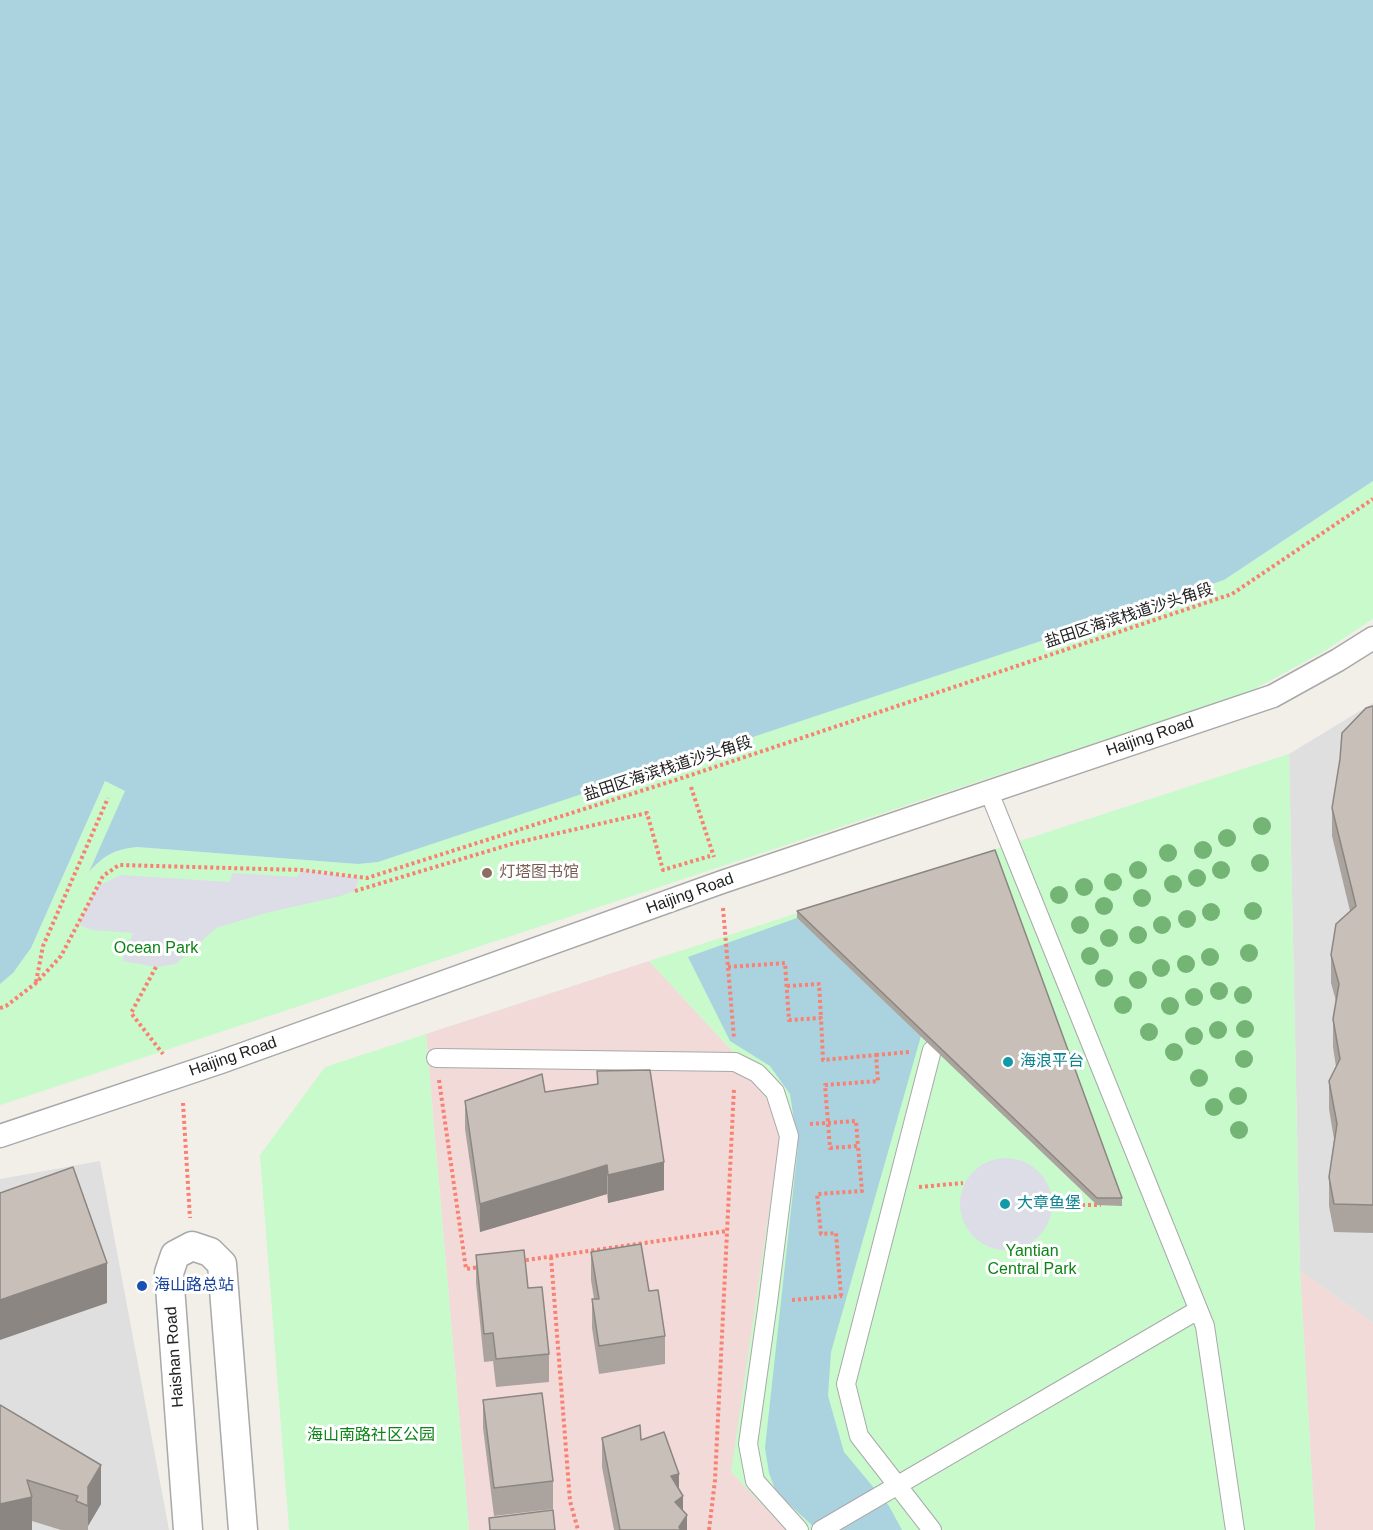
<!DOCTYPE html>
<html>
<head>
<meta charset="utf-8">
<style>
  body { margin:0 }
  canvas { display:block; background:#f2efe9 }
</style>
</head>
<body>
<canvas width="1373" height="1530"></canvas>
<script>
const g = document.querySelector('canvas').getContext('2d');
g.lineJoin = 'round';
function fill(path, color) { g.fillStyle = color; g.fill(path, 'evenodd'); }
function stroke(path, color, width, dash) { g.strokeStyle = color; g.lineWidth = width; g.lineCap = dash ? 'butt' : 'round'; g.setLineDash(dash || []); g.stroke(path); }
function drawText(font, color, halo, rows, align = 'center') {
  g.font = font + ' Arial,"Noto Sans SC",sans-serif'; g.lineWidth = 6; g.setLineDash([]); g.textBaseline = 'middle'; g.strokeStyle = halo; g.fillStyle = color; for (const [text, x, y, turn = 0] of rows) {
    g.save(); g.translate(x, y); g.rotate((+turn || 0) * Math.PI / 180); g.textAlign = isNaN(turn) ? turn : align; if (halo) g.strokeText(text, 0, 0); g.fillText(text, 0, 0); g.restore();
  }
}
fill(new Path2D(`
  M 1373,703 L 1373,1323 L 1300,1271 L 1289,754 Z
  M 100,1161 L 169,1530 L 0,1530 L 0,1179 Z`), '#e0dfdf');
fill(new Path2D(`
  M 649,961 L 736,1055 L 782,1122 L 787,1530 L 469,1530 L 426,1034 Z
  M 1300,1271 L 1373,1323 L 1373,1530 L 1315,1530 Z`), '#f2dad9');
fill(new Path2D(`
  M 1373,481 L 1373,619 L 1323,652 L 1249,692 L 0,1105 L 0,984 L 13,973 L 31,948 L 105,781 L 125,791 L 91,870 C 104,855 117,849 137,847 L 358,864 L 378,862 L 1224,580 Z
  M 1289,754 L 1300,1271 L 1315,1530 L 787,1530 L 731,1472 L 782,1122 L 736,1055 L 649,961 Z
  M 426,1034 L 469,1530 L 289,1530 L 260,1155 L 325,1067 Z`), '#c8facc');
fill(new Path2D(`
  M 302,870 L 359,878 L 355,891 L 341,896 L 270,912 L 216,928 L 176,964 L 156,967 L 122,961 L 133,933 L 92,930 L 78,924 L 98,886 L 121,875 L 229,882 L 233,873 L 297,877 Z
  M960 1204a46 46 0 1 1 92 0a46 46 0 1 1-92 0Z`), '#dddde8');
fill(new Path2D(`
  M 0,0 L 1373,0 L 1373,481 L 1224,580 L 378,862 L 358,864 L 137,847 C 115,849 103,856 89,872 L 125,791 L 105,781 L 31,948 L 13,973 L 0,984 Z
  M 797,918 L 921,1036 L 831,1352 L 828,1396 L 844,1452 L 889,1506 L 902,1530 L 817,1530 L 776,1492 L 769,1473 L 765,1448 L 798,1146 L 790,1094 L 770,1066 L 730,1041 L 688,957 Z`), '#aad3df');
const pedestrian = new Path2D(`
  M 989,792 L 1205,1326 L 1235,1530
  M 932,1050 L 846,1384 L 859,1436 L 932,1530
  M 436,1058 L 735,1062 L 757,1073 L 775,1092 L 789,1136 L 768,1302 L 748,1444 L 755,1481 L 799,1530
  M 821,1530 L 1198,1310`);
const minor = new Path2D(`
  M 0,1136 L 221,1062 L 722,882 L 1273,696 L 1338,660 L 1373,638`);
const tertiary = new Path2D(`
  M 188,1530 L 169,1273 L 175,1255 L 192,1246 L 210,1252 L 222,1264 L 243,1530`);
stroke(pedestrian, '#a9a9a9', 20);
stroke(minor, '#a9a9a9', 25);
stroke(tertiary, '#a9a9a9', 31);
stroke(new Path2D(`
  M 691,787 L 714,857
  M 355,891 L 515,843 L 647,813 L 663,870 L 710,856
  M 723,908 L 734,1038
  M 156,967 L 131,1013 L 163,1054
  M 728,967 L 785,963 L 789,1020 L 821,1018 L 823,1060 L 876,1055 L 878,1081 L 825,1085 L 830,1148 L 858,1146 L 862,1191 L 817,1194 L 821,1234 L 836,1233 L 841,1296
  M 36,982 L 43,946 L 108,798
  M 787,986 L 819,984 L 821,1018
  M 0,1008 L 6,1006 L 36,983 L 61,956 L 103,876 L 119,865 L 302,870 L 367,878 L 688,776 L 1232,594 L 1373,499
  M 876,1055 L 909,1052
  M 439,1080 L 466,1269 L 480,1267
  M 183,1103 L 190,1218
  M 810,1124 L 856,1121 L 858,1146
  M 919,1187 L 963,1183
  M 1052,1205 L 1101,1205
  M 551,1257 L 570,1501 L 578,1530
  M 520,1261 L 727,1231
  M 792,1300 L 842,1296
  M 709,1530 L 715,1480 L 734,1088`), '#fa8072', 4, [3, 3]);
stroke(pedestrian, '#fff', 18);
stroke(minor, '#fff', 22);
stroke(tertiary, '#fff', 28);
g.fillStyle = '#74b475';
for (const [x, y] of [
  [1262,826],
  [1227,838],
  [1203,850],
  [1168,853],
  [1260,863],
  [1138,870],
  [1221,870],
  [1197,878],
  [1113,882],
  [1173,884],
  [1084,887],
  [1059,895],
  [1142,898],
  [1104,906],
  [1253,911],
  [1211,912],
  [1187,919],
  [1080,925],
  [1162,925],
  [1138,935],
  [1109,938],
  [1249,953],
  [1090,956],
  [1210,957],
  [1186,964],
  [1161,968],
  [1104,978],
  [1138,980],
  [1219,991],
  [1243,995],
  [1194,997],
  [1123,1005],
  [1170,1006],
  [1245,1029],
  [1218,1030],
  [1149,1032],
  [1194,1036],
  [1174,1052],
  [1244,1059],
  [1199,1078],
  [1238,1096],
  [1214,1107],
  [1239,1130]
]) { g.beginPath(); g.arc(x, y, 9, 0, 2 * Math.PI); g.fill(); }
fill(new Path2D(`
  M 1373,706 L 1373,1233 L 1334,1232 L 1329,1206 L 1329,1177 L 1334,1139 L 1329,1109 L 1329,1081 L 1336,1067 L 1333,1047 L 1333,1019 L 1336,1001 L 1331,983 L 1331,955 L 1350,911 L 1332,836 L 1332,808 Z
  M 797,911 L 1122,1198 L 1122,1206 L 1097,1205 L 797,918 Z
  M 597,1071 L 664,1190 L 608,1203 L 607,1194 L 480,1232 L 465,1129 L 465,1101 L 545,1092 L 597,1084 Z
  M 591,1252 L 649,1291 L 665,1336 L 665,1364 L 599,1374 L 592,1328 L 592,1299 L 594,1299 L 591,1280 Z
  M 476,1255 L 528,1288 L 549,1354 L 549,1382 L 496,1387 L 493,1361 L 484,1362 L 476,1283 Z
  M 483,1400 L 553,1481 L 553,1509 L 494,1516 L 483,1428 Z
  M 0,1405 L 101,1504 L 88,1526 L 88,1530 L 61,1530 L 32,1521 L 32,1530 Z
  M 602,1438 L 679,1490 L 687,1530 L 614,1530 L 602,1467 Z`), '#aba49e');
fill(new Path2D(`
  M 664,1162 L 664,1190 L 608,1203 L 608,1175 Z
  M 607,1165 L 607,1194 L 480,1232 L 480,1204 Z
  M 107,1263 L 107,1303 L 0,1340 L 0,1300 Z
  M 101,1465 L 101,1504 L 88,1526 L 88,1487 Z
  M 679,1474 L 679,1499 L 683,1496 L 683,1521 L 687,1515 L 687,1530 L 679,1530 L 671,1476 Z
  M 32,1497 L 32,1530 L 0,1530 L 0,1504 Z`), '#8b8681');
const building = new Path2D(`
  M 1373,706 L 1373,1205 L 1334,1204 L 1329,1177 L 1337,1124 L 1329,1081 L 1340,1059 L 1333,1019 L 1339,984 L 1331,955 L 1336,924 L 1356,906 L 1332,808 L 1340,759 L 1342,733 L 1366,708 Z
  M 995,850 L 1122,1198 L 1097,1198 L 797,911 Z
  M 650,1070 L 664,1162 L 608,1175 L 607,1165 L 480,1204 L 465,1101 L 542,1074 L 545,1092 L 598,1084 L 597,1071 Z
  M 73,1167 L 107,1263 L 0,1300 L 0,1193 Z
  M 641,1244 L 649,1291 L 658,1290 L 665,1336 L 599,1346 L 592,1299 L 599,1299 L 591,1252 Z
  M 524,1250 L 528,1288 L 542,1287 L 549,1354 L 496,1359 L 493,1333 L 484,1334 L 476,1255 Z
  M 542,1393 L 553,1481 L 494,1488 L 483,1400 Z
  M 0,1405 L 101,1465 L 88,1487 L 88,1506 L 76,1501 L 78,1496 L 27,1480 L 32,1497 L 0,1504 Z
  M 640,1425 L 641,1440 L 664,1432 L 679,1474 L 671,1476 L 683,1496 L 675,1502 L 687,1515 L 679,1527 L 681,1530 L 620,1530 L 602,1438 Z
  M 553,1510 L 555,1530 L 490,1530 L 489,1518 Z`);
fill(building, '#c7bfb8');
stroke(building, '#8b8681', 1.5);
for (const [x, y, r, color] of [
  [487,873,6,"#8d6e63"],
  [1008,1062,6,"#0f9aa8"],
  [1005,1204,6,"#0f9aa8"],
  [142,1286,6,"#1a4fb4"]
]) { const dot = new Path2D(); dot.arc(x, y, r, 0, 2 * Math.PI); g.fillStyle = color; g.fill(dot); stroke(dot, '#fff', 2); }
drawText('16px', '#222', '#fff', [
  ["盐田区海滨栈道沙头角段",1129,616,-18],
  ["Haijing Road",1150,737,-19],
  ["盐田区海滨栈道沙头角段",668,769,-18],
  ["Haijing Road",690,894,-20],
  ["Haijing Road",233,1057,-19],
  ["Haishan Road",175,1357,-94]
]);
drawText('16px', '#785e54', '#fff', [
  ["灯塔图书馆",499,873]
], 'left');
drawText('16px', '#0c8416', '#fff', [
  ["Ocean Park",156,949],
  ["Yantian",1032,1252],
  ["Central Park",1032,1270],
  ["海山南路社区公园",371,1436]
]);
drawText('16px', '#0d838f', '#fff', [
  ["海浪平台",1020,1062],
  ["大章鱼堡",1017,1204]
], 'left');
drawText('16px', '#164399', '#fff', [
  ["海山路总站",154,1286]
], 'left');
</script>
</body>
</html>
